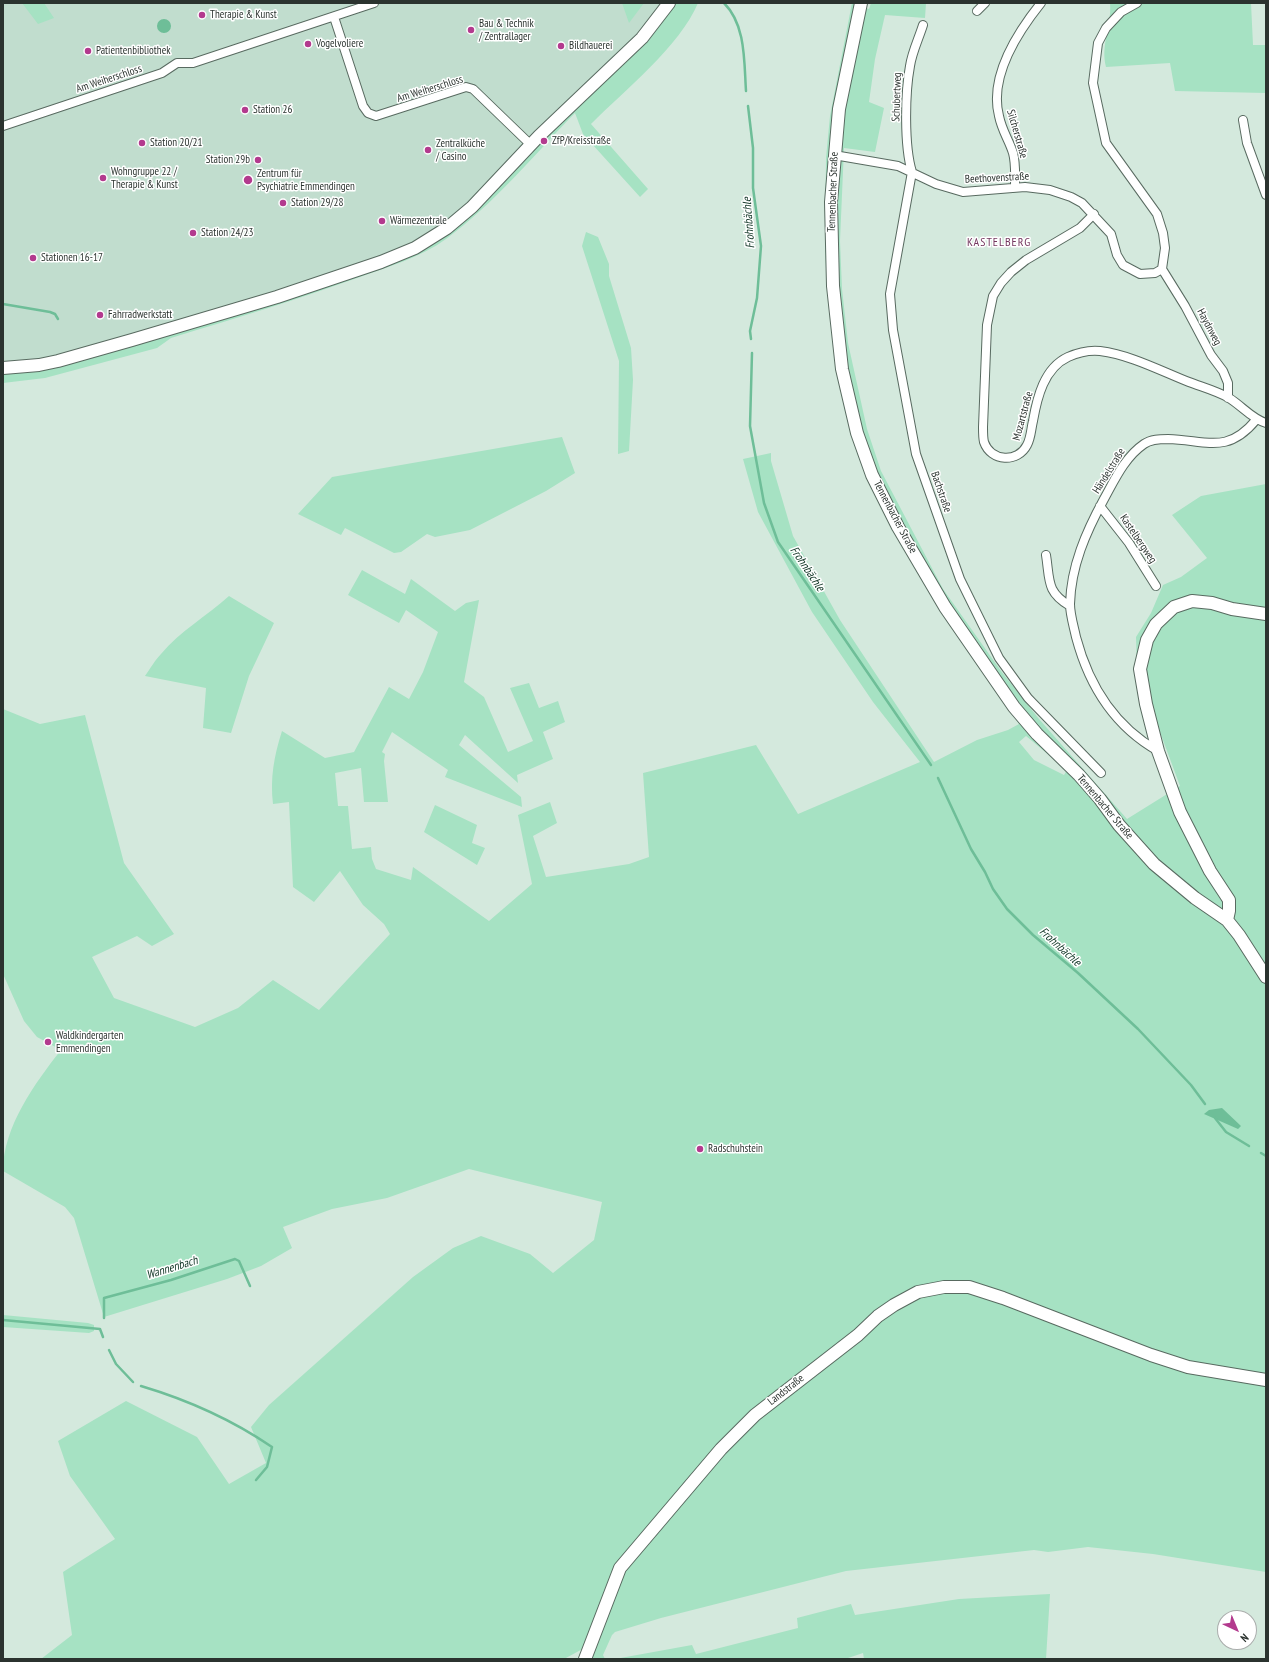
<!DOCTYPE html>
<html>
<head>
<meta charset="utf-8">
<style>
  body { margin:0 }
  #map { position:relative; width:1269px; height:1662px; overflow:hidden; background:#d4e9dd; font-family:"PT Sans Narrow",sans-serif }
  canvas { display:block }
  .frame { position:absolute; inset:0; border:4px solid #2b332f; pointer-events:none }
  .north { position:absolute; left:1217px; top:1610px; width:40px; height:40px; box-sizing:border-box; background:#fff; border:1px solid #aaadac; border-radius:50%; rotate:136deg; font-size:11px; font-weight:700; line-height:16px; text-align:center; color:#2b332f }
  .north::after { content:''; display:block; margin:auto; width:14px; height:18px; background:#b33a8e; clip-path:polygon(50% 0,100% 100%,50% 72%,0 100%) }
</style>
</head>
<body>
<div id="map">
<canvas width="1269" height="1662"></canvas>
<div class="frame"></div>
<div class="north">N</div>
</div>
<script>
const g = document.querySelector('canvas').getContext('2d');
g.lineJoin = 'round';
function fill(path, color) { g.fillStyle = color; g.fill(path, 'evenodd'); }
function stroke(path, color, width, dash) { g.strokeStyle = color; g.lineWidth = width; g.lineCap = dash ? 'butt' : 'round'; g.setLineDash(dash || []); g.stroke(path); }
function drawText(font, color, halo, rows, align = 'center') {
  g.font = font + ' "PT Sans Narrow",sans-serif'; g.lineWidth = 3; g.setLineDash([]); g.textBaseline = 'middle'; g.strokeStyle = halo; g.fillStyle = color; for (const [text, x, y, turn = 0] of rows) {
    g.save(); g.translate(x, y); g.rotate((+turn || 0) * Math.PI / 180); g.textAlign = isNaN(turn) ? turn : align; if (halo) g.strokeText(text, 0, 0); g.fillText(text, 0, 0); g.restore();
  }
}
fill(new Path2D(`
  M 3,3 L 663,3 L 644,29 L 458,216 L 421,243 L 274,295 L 37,361 L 3,363 Z`), '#c1ddce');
fill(new Path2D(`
  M 22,3 L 44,3 L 54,18 L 38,24 Z
  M 622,3 L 644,3 L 629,23 Z
  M 663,3 L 698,3 C 680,46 624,91 591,124 L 648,189 L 640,197 L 583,134 L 575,113 C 533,156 494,204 446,239 C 420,258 387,267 357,278 C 296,300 233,319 171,338 L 157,348 L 45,378 L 3,383 L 3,363 L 37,361 L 274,295 L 421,243 L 458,216 L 644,29 Z
  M 852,3 L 869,9 L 871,3 L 926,3 L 925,18 L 885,15 L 875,59 L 869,102 L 884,108 L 875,152 L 844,148 L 840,241 L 842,289 L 848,343 L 867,429 L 881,471 L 943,589 L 1001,671 L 1039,719 L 1127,819 L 1180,786 L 1137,670 L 1136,637 L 1151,613 L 1163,585 L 1181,577 L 1207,558 L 1172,515 L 1201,496 L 1266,484 L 1266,1572 L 1153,1554 L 1088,1547 L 1048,1552 L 1034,1550 L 846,1571 L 661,1618 L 615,1632 L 612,1635 L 603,1655 L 605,1659 L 585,1659 L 590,1645 L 564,1659 L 41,1659 L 72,1635 L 63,1572 L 115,1539 L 70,1476 L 58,1441 L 126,1401 L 197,1437 L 229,1484 L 266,1463 L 251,1427 L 269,1405 L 413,1277 L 453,1248 L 481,1236 L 530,1254 L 553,1273 L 594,1240 L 602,1202 L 469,1169 L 387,1198 L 332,1209 L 283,1227 L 292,1248 L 261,1266 L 227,1279 L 104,1317 L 74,1218 L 65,1207 L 3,1171 C 3,1127 35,1083 61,1050 L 37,1037 L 24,1021 L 3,974 L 3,709 L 40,724 L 85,715 L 124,863 L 174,934 L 152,946 L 137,936 L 92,957 L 114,998 L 195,1027 L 238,1008 L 273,980 L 319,1010 L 390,934 L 384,924 L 363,905 L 340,871 L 314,902 L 293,887 L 289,802 L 273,804 C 270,778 274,756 282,731 L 325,758 L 354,752 L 389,687 L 409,699 L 423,672 L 438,632 L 406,610 L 399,623 L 348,595 L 362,570 L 405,594 L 411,579 L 455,611 L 466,603 L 479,600 L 464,682 L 484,697 L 508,752 L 533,741 L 510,688 L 529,683 L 539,708 L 558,701 L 565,722 L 543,732 L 553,759 L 517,775 L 518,783 L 465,735 L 459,745 L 521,797 L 522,807 L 445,777 L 448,770 L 392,732 L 382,752 L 385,754 L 384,761 L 388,802 L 364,802 L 361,768 L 335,773 L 338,806 L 348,806 L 352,849 L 371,847 L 372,859 L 376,869 L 411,880 L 413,867 L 489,921 L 532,884 L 518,815 L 550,802 L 557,823 L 533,836 L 546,877 L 629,864 L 649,857 L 643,773 L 756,745 L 798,814 L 920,762 L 873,702 L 812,612 L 758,512 L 743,459 L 771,453 L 771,461 L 793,536 L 840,620 L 934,762 L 977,740 L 1008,730 L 1019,724 L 967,649 L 888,519 L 858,456 L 845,411 L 837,373 L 827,290 L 825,242 L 826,158 L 830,116 ZM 1026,736 L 1067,770 L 1064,775 L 1034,760 L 1019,742 Z
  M 1110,3 L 1251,3 L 1253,45 L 1266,45 L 1266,93 L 1175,91 L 1170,63 L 1106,67 C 1100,46 1112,25 1110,3 Z
  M 586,232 L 598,237 L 609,264 L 609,276 L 631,348 L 633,380 L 629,451 L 618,454 L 619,361 L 582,246 Z
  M 562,437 L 575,473 L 546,491 L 470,530 L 435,537 L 427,534 L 401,552 L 394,553 L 345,528 L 341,535 L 298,514 L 332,477 Z
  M 229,596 L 274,623 L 249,676 L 231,733 L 203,728 L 206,688 L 145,676 C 150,669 155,660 161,654 C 180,631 207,616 229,596 Z
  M 435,805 L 477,825 L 472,843 L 485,848 L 477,865 L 424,832 Z
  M 3,1315 L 88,1323 L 94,1325 L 94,1331 L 89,1333 L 3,1327 Z
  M 1050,1594 L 1046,1659 L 864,1659 L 863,1653 L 845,1659 L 615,1659 L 692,1645 L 696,1654 L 798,1628 L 797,1618 L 851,1604 L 855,1615 L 959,1599 Z`), '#a6e2c3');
fill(new Path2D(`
  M157 26a7 7 0 1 1 14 0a7 7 0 1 1-14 0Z
  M 1222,1108 L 1241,1126 L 1238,1129 L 1204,1114 L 1209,1110 Z`), '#6ebe98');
stroke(new Path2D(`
  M 724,3 C 746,25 744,61 746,91
  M 748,106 L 753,148 L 753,188 L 761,246 L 757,298 L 750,331 L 751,339
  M 3,304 L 50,312 L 55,314 L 58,319
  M 752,353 L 750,426 L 764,503 L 778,542 L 931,765
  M 938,778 L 971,849 L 985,872 L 993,889 L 1007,909 L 1033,935 L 1078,973 L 1138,1029 L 1191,1085 L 1205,1104
  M 1215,1118 L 1226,1132 L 1249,1146
  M 1261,1153 L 1266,1156
  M 104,1318 L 104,1298 L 171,1280 L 235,1259 L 239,1261 L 250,1286
  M 3,1320 L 100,1329 L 103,1337
  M 109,1350 L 116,1364 L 133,1382
  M 141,1386 C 188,1400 231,1419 272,1447 L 267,1467 L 256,1480`), '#6ebe98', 2.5);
const street = new Path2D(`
  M 977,11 L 985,3
  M 334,17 L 363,106 L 368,113 L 376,116 L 466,87 L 473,89 L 531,145
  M 923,25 C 919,38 912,52 910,66 C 905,93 904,146 912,172 L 890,294 L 893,330 L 916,454 L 960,579 L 999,658 L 1028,698 L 1101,773
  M 1243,120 L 1247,143 L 1266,195
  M 3,126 L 162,73 L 177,63 L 193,63 L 374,3
  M 834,155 L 898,166 L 936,184 L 963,192 L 1025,187 L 1050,190 L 1071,197 L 1082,203 L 1111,234 L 1117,255 L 1123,265 L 1140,274 L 1155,273 L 1162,269 L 1165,248 L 1163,233 L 1157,214 L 1106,143 L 1093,83 L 1098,43 L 1106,28 L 1121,12 L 1137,3
  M 1015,187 C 1015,176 1016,164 1013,153 C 1009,140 1002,131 999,116 C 989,77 1017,33 1041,3
  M 1094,214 L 1080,228 L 1026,260 L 1011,272 L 1001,283 L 993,296 L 987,325 L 983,427 C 983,432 983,438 984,442 C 991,462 1018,463 1027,445 C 1031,438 1031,429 1033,421 C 1037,398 1044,368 1068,357 C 1077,353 1090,350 1100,351 C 1131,355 1161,371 1189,382 C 1202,387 1217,391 1229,398 C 1242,406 1252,419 1266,423
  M 1162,269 L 1185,306 L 1211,355 L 1223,371 L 1228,383 L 1228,398
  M 1100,506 L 1129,543 L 1156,586
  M 1046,555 C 1050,580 1046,592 1070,606
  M 1158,751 C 1114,726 1089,686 1076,637 C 1074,627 1070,615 1070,604 C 1071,566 1086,532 1104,499 C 1115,479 1125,457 1144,444 C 1151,439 1160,439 1168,439 C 1206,440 1227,455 1256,420`);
const secondary = new Path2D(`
  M 861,3 L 839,109 L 831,202 L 833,286 L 842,369 L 857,433 L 872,475 L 898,527 L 945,607 L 1014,707 L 1037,734 L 1079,775 L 1100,799 L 1119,825 L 1154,864 L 1195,898 L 1227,920 L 1239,935 L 1266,977
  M 3,368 L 39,365 L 58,361 L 132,340 L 277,297 L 381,262 L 415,248 L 447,228 L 472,207 L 539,136 L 642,38 L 669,3
  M 1227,920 L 1229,911 L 1229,900 L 1210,871 L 1180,812 L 1158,751 L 1146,704 L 1140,669 L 1147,640 L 1156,624 L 1174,607 L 1192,601 L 1212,603 L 1232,609 L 1266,614
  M 585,1659 L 620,1568 L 721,1449 L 755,1415 L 858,1335 L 878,1316 L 894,1305 L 918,1292 L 944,1287 L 969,1287 L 1003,1298 L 1151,1355 L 1188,1367 L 1266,1380`);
stroke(street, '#586a60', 10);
stroke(secondary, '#586a60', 14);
stroke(street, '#fff', 8);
stroke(secondary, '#fff', 12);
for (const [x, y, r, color] of [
  [202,15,4,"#b33a8e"],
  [471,30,4,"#b33a8e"],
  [308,44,4,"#b33a8e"],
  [561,46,4,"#b33a8e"],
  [88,51,4,"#b33a8e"],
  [245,110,4,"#b33a8e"],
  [544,141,4,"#b33a8e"],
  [142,143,4,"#b33a8e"],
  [428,150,4,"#b33a8e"],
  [258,160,4,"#b33a8e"],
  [103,178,4,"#b33a8e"],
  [248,180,5,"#b33a8e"],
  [283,203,4,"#b33a8e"],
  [382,221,4,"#b33a8e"],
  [193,233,4,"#b33a8e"],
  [33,258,4,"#b33a8e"],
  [100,315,4,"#b33a8e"],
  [48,1042,4,"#b33a8e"],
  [700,1149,4,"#b33a8e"]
]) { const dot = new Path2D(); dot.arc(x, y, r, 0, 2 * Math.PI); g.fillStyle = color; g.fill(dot); stroke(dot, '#fff', 1.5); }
drawText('11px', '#2b332f', '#fff', [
  ["Therapie & Kunst",210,15],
  ["Bau & Technik",479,24],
  ["/ Zentrallager",479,37],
  ["Vogelvoliere",316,44],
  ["Bildhauerei",569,46],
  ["Patientenbibliothek",96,51],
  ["Station 26",253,110],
  ["ZfP/Kreisstraße",552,141],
  ["Station 20/21",150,143],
  ["Zentralküche",436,144],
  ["/ Casino",436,157],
  ["Station 29b",250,160,"right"],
  ["Wohngruppe 22 /",111,172],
  ["Therapie & Kunst",111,185],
  ["Zentrum für",257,174],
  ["Psychiatrie Emmendingen",257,187],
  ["Station 29/28",291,203],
  ["Wärmezentrale",390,221],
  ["Station 24/23",201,233],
  ["Stationen 16-17",41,258],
  ["Fahrradwerkstatt",108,315],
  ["Waldkindergarten",56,1036],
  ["Emmendingen",56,1049],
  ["Radschuhstein",708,1149]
], 'left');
drawText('11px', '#2b332f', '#fff', [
  ["Am Weiherschloss",109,79,-18],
  ["Am Weiherschloss",430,89,-17],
  ["Schubertweg",897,97,-88],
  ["Silcherstraße",1017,134,74],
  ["Beethovenstraße",997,178,-3],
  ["Tennenbacher Straße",833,192,-88],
  ["Haydnweg",1209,327,62],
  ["Mozartstraße",1023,416,-75],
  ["Händelstraße",1109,471,-58],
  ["Bachstraße",941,492,71],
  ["Tennenbacher Straße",895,517,62],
  ["Kastelbergweg",1138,539,56],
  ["Tennenbacher Straße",1105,807,50],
  ["Landstraße",786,1390,-38]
]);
drawText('italic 12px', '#0f3424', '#fff', [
  ["Frohnbächle",749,223,-94],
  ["Frohnbächle",807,569,56],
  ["Frohnbächle",1060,947,42],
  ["Wannenbach",172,1268,-17]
]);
g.letterSpacing = '1px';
drawText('12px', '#74375f', '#fff', [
  ["KASTELBERG",999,243]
]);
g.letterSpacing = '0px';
</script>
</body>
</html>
